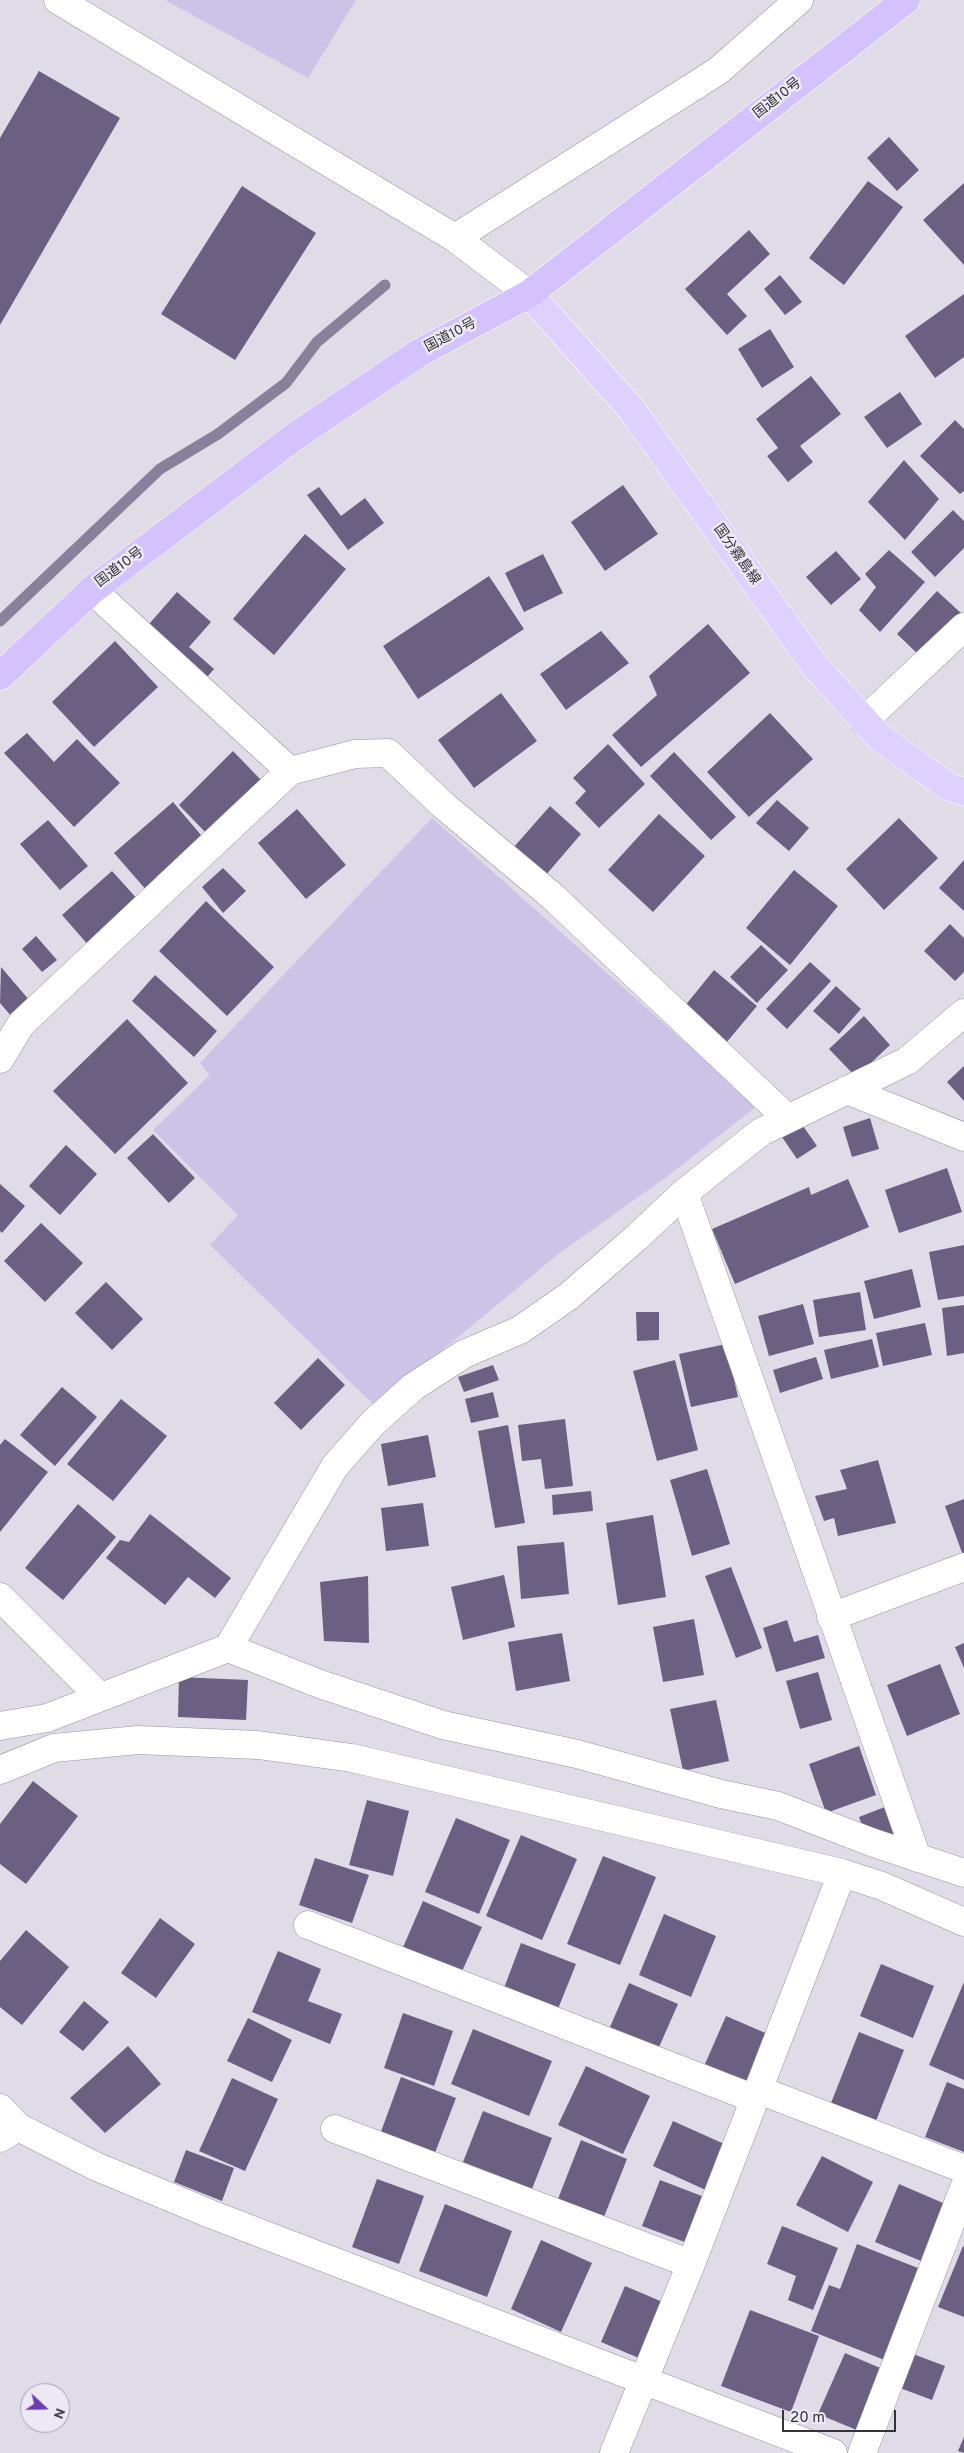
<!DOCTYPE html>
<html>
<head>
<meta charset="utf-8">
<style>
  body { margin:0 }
  #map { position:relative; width:964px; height:2453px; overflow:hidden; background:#dfdce8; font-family:Overpass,sans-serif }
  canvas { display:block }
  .north { position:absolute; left:20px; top:2383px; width:50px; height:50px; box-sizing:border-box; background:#ece9f5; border:1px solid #a2a0a9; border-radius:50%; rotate:111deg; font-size:14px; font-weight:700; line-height:20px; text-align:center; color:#343337 }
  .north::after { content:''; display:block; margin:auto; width:18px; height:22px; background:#6e3db4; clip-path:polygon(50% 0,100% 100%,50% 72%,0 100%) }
  .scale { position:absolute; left:782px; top:2410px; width:114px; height:22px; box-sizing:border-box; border:2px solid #343337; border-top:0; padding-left:6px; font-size:15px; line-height:18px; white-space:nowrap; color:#343337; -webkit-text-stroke:4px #ece9f5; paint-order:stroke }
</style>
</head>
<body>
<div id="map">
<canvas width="964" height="2453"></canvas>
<div class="north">N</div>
<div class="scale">20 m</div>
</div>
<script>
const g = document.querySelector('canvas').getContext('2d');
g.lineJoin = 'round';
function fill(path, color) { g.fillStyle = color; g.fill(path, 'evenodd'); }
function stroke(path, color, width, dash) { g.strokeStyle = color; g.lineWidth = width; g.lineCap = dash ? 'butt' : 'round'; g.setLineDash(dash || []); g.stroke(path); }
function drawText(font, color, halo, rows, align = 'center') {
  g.font = font + ' Overpass,"Noto Sans JP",sans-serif'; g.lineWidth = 5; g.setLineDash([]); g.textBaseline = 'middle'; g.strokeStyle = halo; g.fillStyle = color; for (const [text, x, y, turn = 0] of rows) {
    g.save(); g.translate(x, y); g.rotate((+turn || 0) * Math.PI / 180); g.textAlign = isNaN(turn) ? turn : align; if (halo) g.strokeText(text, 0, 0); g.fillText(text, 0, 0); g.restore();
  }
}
fill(new Path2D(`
  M 165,0 L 356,0 L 308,78 Z
  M 432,818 L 757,1106 L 669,1175 L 557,1255 L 375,1406 L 210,1245 L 238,1215 L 153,1130 L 210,1075 L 200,1063 Z`), '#cdc3e6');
stroke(new Path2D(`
  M 0,621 L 160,469 L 218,434 L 286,383 L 317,342 L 385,285`), '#89819c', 11);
fill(new Path2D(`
  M 39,71 L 120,118 L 0,325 L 0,138 Z
  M 889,137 L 919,170 L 897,191 L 867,158 Z
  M 868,181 L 903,207 L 844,285 L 809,258 Z
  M 964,183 L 964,265 L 923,220 Z
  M 242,186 L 316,233 L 235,360 L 161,314 Z
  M 749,230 L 770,254 L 727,294 L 747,316 L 727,335 L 685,289 Z
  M 780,275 L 802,302 L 785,315 L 764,289 Z
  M 964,294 L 964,357 L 935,378 L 905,336 Z
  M 770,329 L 794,367 L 762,388 L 738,349 Z
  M 811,376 L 841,414 L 800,446 L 813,462 L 788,482 L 767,456 L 778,448 L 756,419 Z
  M 900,392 L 922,424 L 887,448 L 864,417 Z
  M 955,420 L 964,429 L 964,491 L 960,494 L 920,456 Z
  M 904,460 L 939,499 L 905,540 L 868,502 Z
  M 623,485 L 658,534 L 605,571 L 571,522 Z
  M 319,487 L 341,516 L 365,498 L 384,523 L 348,550 L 307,495 Z
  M 953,510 L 964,521 L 964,548 L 935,577 L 911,552 Z
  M 305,534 L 346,569 L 274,655 L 233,619 Z
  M 889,550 L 925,582 L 880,632 L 859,610 L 876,587 L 865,574 Z
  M 836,551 L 861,579 L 831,605 L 806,577 Z
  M 543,554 L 563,593 L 524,612 L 505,573 Z
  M 489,576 L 524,629 L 418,699 L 383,646 Z
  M 937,591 L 962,614 L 922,658 L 897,634 Z
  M 177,592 L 211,622 L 189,647 L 214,669 L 203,682 L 143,631 Z
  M 708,624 L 750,673 L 641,767 L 612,735 L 657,695 L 649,676 Z
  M 601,631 L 629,663 L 566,710 L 540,674 Z
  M 115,641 L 158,687 L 94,747 L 52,702 Z
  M 501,693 L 537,741 L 474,788 L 438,740 Z
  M 770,713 L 813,759 L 749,817 L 707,772 Z
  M 27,733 L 54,762 L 77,739 L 120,783 L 74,827 L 4,753 Z
  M 608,744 L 645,784 L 599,828 L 575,803 L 586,791 L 573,778 Z
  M 233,751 L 261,780 L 207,834 L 179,805 Z
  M 674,752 L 736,817 L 711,840 L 650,776 Z
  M 777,800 L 809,828 L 789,851 L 756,823 Z
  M 173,802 L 206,841 L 148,892 L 114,853 Z
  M 550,806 L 581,834 L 545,876 L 513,848 Z
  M 297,809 L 346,865 L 306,899 L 258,843 Z
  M 659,814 L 705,856 L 653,912 L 608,870 Z
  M 899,818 L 938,858 L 884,910 L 846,869 Z
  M 48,820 L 88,866 L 60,890 L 20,844 Z
  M 964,860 L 964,911 L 939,888 Z
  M 223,868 L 246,891 L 223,913 L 202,887 Z
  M 794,870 L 838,906 L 790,965 L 746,928 Z
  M 112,871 L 140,902 L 90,947 L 62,915 Z
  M 206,901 L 274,967 L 227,1016 L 159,951 Z
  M 950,924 L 964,938 L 964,972 L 955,981 L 924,951 Z
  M 36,936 L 57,960 L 42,972 L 22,949 Z
  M 761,945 L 788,970 L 757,1003 L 730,977 Z
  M 810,962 L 831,981 L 787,1029 L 766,1009 Z
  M 1,967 L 30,1001 L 11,1016 L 0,1003 Z
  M 714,970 L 757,1006 L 726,1043 L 684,1007 Z
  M 155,975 L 217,1031 L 194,1057 L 132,1001 Z
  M 836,986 L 861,1009 L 839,1034 L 813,1011 Z
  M 864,1016 L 890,1045 L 856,1077 L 829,1049 Z
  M 127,1019 L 188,1083 L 115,1154 L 53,1091 Z
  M 964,1066 L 964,1101 L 947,1082 Z
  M 870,1118 L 879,1149 L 852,1157 L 843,1127 Z
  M 801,1123 L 817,1146 L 797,1159 L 782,1137 Z
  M 153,1134 L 195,1178 L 169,1203 L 127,1158 Z
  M 66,1145 L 97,1174 L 60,1215 L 29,1186 Z
  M 947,1168 L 962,1212 L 899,1233 L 885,1190 Z
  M 848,1179 L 869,1227 L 735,1284 L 712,1229 L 809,1187 L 811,1195 Z
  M 0,1184 L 25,1206 L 2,1233 L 0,1231 Z
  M 41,1223 L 83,1263 L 45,1302 L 4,1261 Z
  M 964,1245 L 964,1296 L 938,1300 L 929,1252 Z
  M 912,1269 L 921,1307 L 874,1319 L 864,1281 Z
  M 106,1282 L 143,1319 L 112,1350 L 75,1313 Z
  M 860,1292 L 866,1330 L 819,1337 L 813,1300 Z
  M 803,1304 L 814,1344 L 769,1356 L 758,1316 Z
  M 964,1305 L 964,1353 L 947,1356 L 942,1308 Z
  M 636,1312 L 659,1312 L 659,1340 L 637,1341 Z
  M 925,1323 L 932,1355 L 883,1366 L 876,1333 Z
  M 872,1339 L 879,1367 L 831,1379 L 824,1350 Z
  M 726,1344 L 738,1397 L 691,1407 L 679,1354 Z
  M 816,1357 L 823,1379 L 780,1393 L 773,1370 Z
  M 318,1358 L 345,1385 L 301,1430 L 274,1403 Z
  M 675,1360 L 698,1450 L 657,1461 L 633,1371 Z
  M 493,1365 L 499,1380 L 464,1392 L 458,1377 Z
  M 62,1387 L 97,1417 L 55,1466 L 20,1435 Z
  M 493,1392 L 499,1417 L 471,1423 L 465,1399 Z
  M 121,1399 L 167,1436 L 113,1501 L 67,1464 Z
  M 565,1419 L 573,1486 L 545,1489 L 541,1459 L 522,1461 L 518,1425 Z
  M 508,1425 L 525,1523 L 495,1528 L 478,1431 Z
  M 428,1435 L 436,1477 L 388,1486 L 381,1444 Z
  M 5,1439 L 48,1472 L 0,1532 L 0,1445 Z
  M 878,1460 L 896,1523 L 838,1536 L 834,1518 L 824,1521 L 815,1496 L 847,1489 L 840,1470 Z
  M 707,1469 L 730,1544 L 692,1556 L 670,1480 Z
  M 591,1491 L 593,1511 L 553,1515 L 552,1495 Z
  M 964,1499 L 964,1558 L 945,1506 Z
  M 423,1503 L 429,1546 L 386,1551 L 381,1508 Z
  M 78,1504 L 116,1537 L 63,1600 L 25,1568 Z
  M 150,1514 L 231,1578 L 215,1598 L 188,1577 L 165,1605 L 106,1558 L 120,1540 L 129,1542 Z
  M 653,1515 L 666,1597 L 618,1605 L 606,1523 Z
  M 564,1542 L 569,1594 L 521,1599 L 517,1546 Z
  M 731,1567 L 762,1648 L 736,1658 L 705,1576 Z
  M 504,1575 L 515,1627 L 463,1640 L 451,1587 Z
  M 368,1576 L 369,1643 L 324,1641 L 320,1582 Z
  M 694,1619 L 704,1675 L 663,1682 L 653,1627 Z
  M 787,1620 L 794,1642 L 818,1635 L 825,1658 L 776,1672 L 763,1628 Z
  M 562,1633 L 570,1681 L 516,1691 L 508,1642 Z
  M 964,1643 L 964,1668 L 955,1647 Z
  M 940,1664 L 960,1714 L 907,1736 L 887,1685 Z
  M 818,1672 L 832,1720 L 800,1729 L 786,1681 Z
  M 179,1677 L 248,1680 L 246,1720 L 178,1717 Z
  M 716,1700 L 729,1761 L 683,1771 L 670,1709 Z
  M 859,1746 L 876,1795 L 826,1813 L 809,1764 Z
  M 33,1781 L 78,1816 L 26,1884 L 0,1864 L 0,1824 Z
  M 367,1800 L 409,1811 L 393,1876 L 349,1865 Z
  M 890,1805 L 902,1839 L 863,1828 L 859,1817 Z
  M 456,1818 L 510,1840 L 479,1914 L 425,1892 Z
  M 521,1835 L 577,1859 L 542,1940 L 486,1916 Z
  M 603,1856 L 656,1877 L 620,1965 L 567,1944 Z
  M 315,1858 L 369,1875 L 352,1923 L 299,1905 Z
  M 423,1901 L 482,1927 L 459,1978 L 401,1952 Z
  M 664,1914 L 716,1936 L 691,1997 L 639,1975 Z
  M 160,1918 L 195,1944 L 156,1998 L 121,1973 Z
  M 26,1930 L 69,1967 L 22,2025 L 0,2007 L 0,1961 Z
  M 521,1943 L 576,1964 L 558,2009 L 504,1988 Z
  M 278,1951 L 321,1969 L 308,2001 L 342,2014 L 330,2044 L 252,2012 Z
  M 881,1964 L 934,1986 L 913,2038 L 860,2016 Z
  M 964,1982 L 964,2080 L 929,2065 Z
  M 629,1983 L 678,2004 L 656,2054 L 607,2034 Z
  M 84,2001 L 109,2022 L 83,2051 L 59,2032 Z
  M 403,2013 L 453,2031 L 434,2086 L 384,2068 Z
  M 726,2016 L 770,2035 L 749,2083 L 705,2064 Z
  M 248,2018 L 292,2040 L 272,2082 L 227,2061 Z
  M 473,2029 L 552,2061 L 529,2116 L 451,2084 Z
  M 859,2032 L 904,2050 L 876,2121 L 831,2103 Z
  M 128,2046 L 161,2084 L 105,2133 L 70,2098 Z
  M 586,2066 L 650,2096 L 623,2154 L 558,2125 Z
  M 401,2077 L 456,2098 L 433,2158 L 379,2137 Z
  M 232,2078 L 278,2099 L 245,2171 L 199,2151 Z
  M 947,2082 L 964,2089 L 964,2152 L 925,2137 Z
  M 483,2111 L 552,2138 L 532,2189 L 463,2162 Z
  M 673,2121 L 731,2147 L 710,2192 L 653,2166 Z
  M 581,2140 L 627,2159 L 602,2222 L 556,2204 Z
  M 186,2150 L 234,2168 L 222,2201 L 174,2182 Z
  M 822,2156 L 873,2182 L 848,2232 L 796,2205 Z
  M 377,2179 L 424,2196 L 399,2264 L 352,2247 Z
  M 660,2180 L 707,2198 L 690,2244 L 642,2226 Z
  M 899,2184 L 950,2206 L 926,2263 L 875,2242 Z
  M 445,2204 L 512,2231 L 487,2297 L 419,2271 Z
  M 782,2226 L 838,2248 L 813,2310 L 788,2300 L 796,2276 L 767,2264 Z
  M 541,2240 L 592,2263 L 561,2332 L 511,2309 Z
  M 857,2244 L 923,2270 L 887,2361 L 811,2331 L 829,2285 L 840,2289 Z
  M 963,2246 L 964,2247 L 964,2317 L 938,2307 Z
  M 625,2286 L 665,2303 L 641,2359 L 601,2342 Z
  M 750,2310 L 819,2336 L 791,2412 L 721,2386 Z
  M 845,2353 L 885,2370 L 859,2431 L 818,2414 Z
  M 913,2354 L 945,2366 L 932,2400 L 900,2388 Z
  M 964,2437 L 964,2453 L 958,2451 Z`), '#6b6082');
const minor = new Path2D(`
  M 58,0 L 455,238 L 529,294
  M 455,238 L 718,71 L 799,0
  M 864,721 L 964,627
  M 290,771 L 355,754 L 388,753 L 443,805 L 552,896 L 788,1119
  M 0,1059 L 21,1024 L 290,771 L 92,590
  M 847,1090 L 964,1137
  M 684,1193 L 917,1858
  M 0,1597 L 100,1697
  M 831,1617 L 964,1567
  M 228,1648 L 320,1684 L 443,1725 L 577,1754 L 721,1794 L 778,1806 L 871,1842 L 964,1873
  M 0,1726 L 47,1718 L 228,1648 L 335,1466 L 373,1423 L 413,1387 L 464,1354 L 520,1330 L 569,1296 L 636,1238 L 684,1193 L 761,1132 L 907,1061 L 964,1013
  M 0,1770 L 54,1748 L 138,1740 L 258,1745 L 352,1758 L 842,1873
  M 308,1925 L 755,2099
  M 759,2090 L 964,2169
  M 335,2129 L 691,2264
  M 0,2138 L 18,2127
  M 614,2453 L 691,2264 L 842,1873 L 882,1886 L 964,1922
  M 862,2453 L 964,2188`);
const tertiary = new Path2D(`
  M 0,2108 L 18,2127 L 95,2166 L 213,2215 L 833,2453`);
const primary = new Path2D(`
  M 529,294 L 632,410 L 815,666 L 880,738 L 949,787 L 964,792`);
const trunk = new Path2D(`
  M 0,676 L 92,590 L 298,434 L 419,353 L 529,294 L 906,0`);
stroke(minor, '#95929d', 29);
stroke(tertiary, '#95929d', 29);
stroke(primary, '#fff', 29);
stroke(trunk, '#fff', 29);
stroke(minor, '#fff', 28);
stroke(tertiary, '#fff', 28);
stroke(primary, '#dfd1fd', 28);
stroke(trunk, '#d4c2fc', 28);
drawText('14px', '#343337', '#ece9f5', [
  ["国道10号",778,99,-38],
  ["国道10号",451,336,-28],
  ["国分霧島線",736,555,55],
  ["国道10号",120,568,-37]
]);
</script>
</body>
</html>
